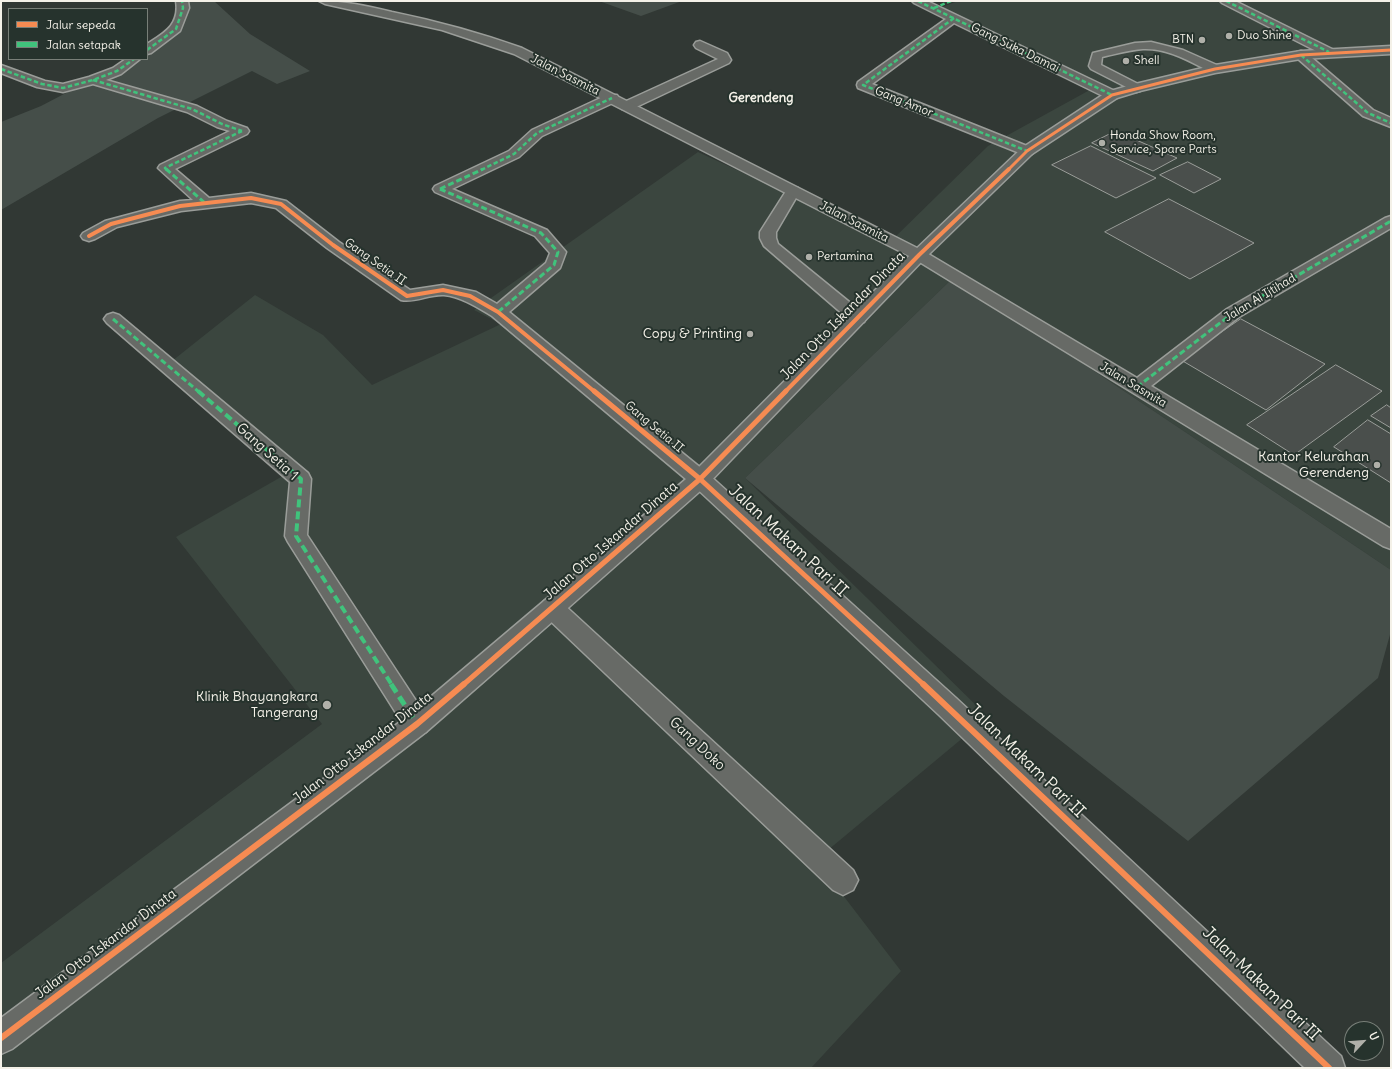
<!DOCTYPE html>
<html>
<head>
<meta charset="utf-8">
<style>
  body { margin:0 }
  #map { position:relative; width:1392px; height:1069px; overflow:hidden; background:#313834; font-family:Delius,sans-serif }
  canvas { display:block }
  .frame { position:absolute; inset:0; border:2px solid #f4f1e8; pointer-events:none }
  .legend { position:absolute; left:8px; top:8px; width:140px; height:52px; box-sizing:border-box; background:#26332d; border:1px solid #787f78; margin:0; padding:5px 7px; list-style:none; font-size:12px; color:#f4f1e8 }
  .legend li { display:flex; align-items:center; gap:8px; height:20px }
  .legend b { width:20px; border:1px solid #787f78 }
  .north { position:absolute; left:1344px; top:1021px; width:40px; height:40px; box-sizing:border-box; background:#26332d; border:1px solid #787f78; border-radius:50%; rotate:64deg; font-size:11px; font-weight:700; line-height:16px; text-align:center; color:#f4f1e8 }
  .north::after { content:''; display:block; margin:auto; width:14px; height:18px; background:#b0b0a9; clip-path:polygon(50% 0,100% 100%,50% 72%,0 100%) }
</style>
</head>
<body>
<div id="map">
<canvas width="1392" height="1069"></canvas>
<div class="frame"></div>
<ul class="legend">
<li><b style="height:5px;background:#f68b52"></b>Jalur sepeda</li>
<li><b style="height:5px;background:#40c37c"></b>Jalan setapak</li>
</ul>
<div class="north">U</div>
</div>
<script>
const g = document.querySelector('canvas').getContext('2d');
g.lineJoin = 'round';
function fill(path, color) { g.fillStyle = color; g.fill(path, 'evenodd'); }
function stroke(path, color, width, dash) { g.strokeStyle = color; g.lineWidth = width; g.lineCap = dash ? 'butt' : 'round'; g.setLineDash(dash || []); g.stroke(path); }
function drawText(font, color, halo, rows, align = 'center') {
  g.font = font + ' Delius,sans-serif'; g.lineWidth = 4; g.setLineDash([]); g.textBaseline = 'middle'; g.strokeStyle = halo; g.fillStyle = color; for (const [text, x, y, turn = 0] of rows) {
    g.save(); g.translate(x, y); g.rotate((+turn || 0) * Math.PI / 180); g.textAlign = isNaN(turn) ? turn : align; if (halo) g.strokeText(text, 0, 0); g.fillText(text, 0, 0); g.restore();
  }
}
fill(new Path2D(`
  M 958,1 L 1391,1 L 1391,570 L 954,277 L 745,478 L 988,717 L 816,860 L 901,971 L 811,1068 L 1,1068 L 1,963 L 322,724 L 176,537 L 295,469 L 167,365 L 255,295 L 323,335 L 372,385 L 501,324 L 474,310 L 698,152 L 891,241 L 988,146 L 1097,86 L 937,9 Z`), '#3b463f');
fill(new Path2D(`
  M 178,1 L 214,1 L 250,34 L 310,71 L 277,84 L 252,71 L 158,118 L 1,210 L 1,122 L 41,106 L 131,59 L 147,59 L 147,47 L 169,31 Z
  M 599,1 L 682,1 L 641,16 Z
  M 954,277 L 1391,570 L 1391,631 L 1378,678 L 1188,841 L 1004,696 L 745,478 Z`), '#454e49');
const building = new Path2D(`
  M 1116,131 L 1177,158 L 1153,171 L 1092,143 Z
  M 1091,146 L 1156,178 L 1116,198 L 1052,165 Z
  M 1188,162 L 1221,179 L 1194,193 L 1160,175 Z
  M 1169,199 L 1254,243 L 1190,279 L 1105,232 Z
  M 1241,319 L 1325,364 L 1266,410 L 1181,360 Z
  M 1336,365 L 1382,391 L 1294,455 L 1247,425 Z
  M 1387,405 L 1391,408 L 1391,428 L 1371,416 Z
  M 1368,420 L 1391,434 L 1391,483 L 1334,447 Z`);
fill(building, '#4a4f4c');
stroke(building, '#9a9d99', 1);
const service = new Path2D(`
  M 1151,42 L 1183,50 L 1219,66 L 1221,69 L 1219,72 L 1211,72 C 1189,61 1168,48 1143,49 C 1129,50 1115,54 1102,57 L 1101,65 L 1140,85 L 1142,88 L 1140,91 L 1136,92 L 1091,69 L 1089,66 L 1093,53 L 1135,43 Z
  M 793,187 L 798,188 L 800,191 L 776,232 L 776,238 L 778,244 L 864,314 L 866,318 L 864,322 L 858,323 L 852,322 L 764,246 L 760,238 L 760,232 L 788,188 Z`);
const minor = new Path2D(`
  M 176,1 L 188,1 L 189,8 L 180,31 L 151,53 L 147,54 L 147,44 C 164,33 180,25 176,1 Z
  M 912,1 L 927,1 L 1117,92 L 1118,95 L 1117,98 L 1107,98 L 954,23 L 872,84 L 1032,148 L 1034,151 L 1032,154 L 1027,155 L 1022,154 L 858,88 L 857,85 L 858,82 L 946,19 L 914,3 Z
  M 1220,1 L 1235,1 L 1334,50 L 1336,53 L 1334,56 L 1326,56 L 1222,3 Z
  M 700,41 L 727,53 L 731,60 L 729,63 L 632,109 L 622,109 L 620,106 L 622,103 L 718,59 L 696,48 L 694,45 L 696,42 Z
  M 1301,51 L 1305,52 L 1373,110 L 1391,118 L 1391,127 L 1363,116 L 1297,58 L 1295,55 L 1297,52 Z
  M 126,59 L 140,59 L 121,74 L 106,80 L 197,106 L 227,121 L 247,128 L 249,131 L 247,134 L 175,169 L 209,198 L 251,193 L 286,201 L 339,242 L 410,290 L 443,285 L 476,292 L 497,304 L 546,263 L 550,253 L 535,236 L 435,192 L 433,189 L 435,186 L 509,151 L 532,130 L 607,95 L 617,95 L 619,98 L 617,101 L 542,136 L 519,157 L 452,189 L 547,230 L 566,252 L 560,268 L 509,312 L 707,473 L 956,698 L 1341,1056 L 1345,1068 L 1305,1068 L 938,714 L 693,485 L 492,316 C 477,307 462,297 444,295 C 429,294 415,303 401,300 L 327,248 L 276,208 L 251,203 L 181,211 L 117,227 L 95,239 L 89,241 L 83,239 L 81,236 L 83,233 L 105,221 L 180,201 L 193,200 L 158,168 L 160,165 L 230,131 L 217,127 L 187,112 L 93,84 L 63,92 L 37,87 L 1,73 L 1,65 L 45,81 L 63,84 L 89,77 L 113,68 Z
  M 1391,216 L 1391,228 L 1239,317 L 1151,386 L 1391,529 L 1391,549 L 1383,546 L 913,258 L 911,255 L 913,252 L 919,250 L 925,252 L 1137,378 L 1227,309 L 1385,218 Z
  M 113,313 L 119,315 L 308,473 L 311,479 L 307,535 L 426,716 L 430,724 L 426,732 L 417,736 L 408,732 L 288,542 L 285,536 L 290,482 L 107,323 L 104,319 L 107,315 Z
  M 552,598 L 560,601 L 853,870 L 858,880 L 853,890 L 843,895 L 833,890 L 544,615 L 540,608 L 544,601 Z`);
const tertiary = new Path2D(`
  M 319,1 C 345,1 367,6 392,12 C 436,21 480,33 522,48 L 925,252 L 927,255 L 925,258 L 919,260 L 913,258 L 514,54 L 442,30 L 325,4 Z`);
const trunk = new Path2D(`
  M 1391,46 L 1391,54 L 1301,59 L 1215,73 L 1140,91 L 1117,98 L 1032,154 L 925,258 L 707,485 L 560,615 L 426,732 L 12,1049 L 1,1054 L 1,1018 L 408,716 L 544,601 L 693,473 L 913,252 L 1022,148 L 1107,92 L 1131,85 L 1215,65 L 1301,51 Z`);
stroke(service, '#9a9d99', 3);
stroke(minor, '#9a9d99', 3);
stroke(tertiary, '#9a9d99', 3);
stroke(trunk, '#9a9d99', 3);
fill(service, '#676a66');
fill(minor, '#676a66');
fill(tertiary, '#676a66');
fill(trunk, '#676a66');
stroke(new Path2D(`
  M 918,1 L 1112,95
  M 1226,1 L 1329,52
  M 934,8 L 951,1
  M 954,18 L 863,85 L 1027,151
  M 147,50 L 176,29 L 183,8 L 182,1
  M 1301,55 L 1368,113 L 1391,123
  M 1,69 L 42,84 L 63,88 L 93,80 L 117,71 L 134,59
  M 93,80 L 192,109 L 222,124 L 242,131
  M 167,170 L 165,168 L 242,131
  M 481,170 L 514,154 L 537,133 L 612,98`), '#40c37c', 2.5, [4.5, 2.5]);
stroke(new Path2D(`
  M 166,169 L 205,203
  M 440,189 L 541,233 L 558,252 L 554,265 L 498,312
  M 440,189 L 483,169
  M 113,319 L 199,392
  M 1137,387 L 1233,313 L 1391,221`), '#40c37c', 3, [6, 3]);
stroke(new Path2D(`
  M 198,391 L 301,479 L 296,536 L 392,685`), '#40c37c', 4, [8, 4]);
stroke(new Path2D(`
  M 391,684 L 417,724`), '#40c37c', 5, [10, 5]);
stroke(new Path2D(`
  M 1008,170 L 1027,151 L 1112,95 L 1215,69 L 1301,55 L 1391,50`), '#f68b52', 3);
stroke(new Path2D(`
  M 89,236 L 111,224 L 180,206 L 251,198 L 281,204 L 333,245 L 407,296 L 443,290 L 470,296 L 498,312 L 595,392
  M 785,392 L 919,255 L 1009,169`), '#f68b52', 4);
stroke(new Path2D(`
  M 594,391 L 700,479 L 924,685
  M 463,685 L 700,479 L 786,391`), '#f68b52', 5);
stroke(new Path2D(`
  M 923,684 L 1329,1068
  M 1,1038 L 417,724 L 464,684`), '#f68b52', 6);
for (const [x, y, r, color] of [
  [1229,36,4,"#b0b0a9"],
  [1202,40,4,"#b0b0a9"],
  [1126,61,4,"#b0b0a9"],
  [1102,143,4,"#b0b0a9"],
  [809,257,4,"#b0b0a9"],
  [750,334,4,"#b0b0a9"],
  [1377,465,4,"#b0b0a9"],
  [327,705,5,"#b0b0a9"]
]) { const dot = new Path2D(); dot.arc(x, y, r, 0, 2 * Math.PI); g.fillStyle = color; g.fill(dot); stroke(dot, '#26332d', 1.5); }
drawText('12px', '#f4f1e8', '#26332d', [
  ["Duo Shine",1237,36],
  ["BTN",1194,40,"right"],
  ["Shell",1134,61],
  ["Honda Show Room,",1110,136],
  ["Service, Spare Parts",1110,150],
  ["Pertamina",817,257]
], 'left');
drawText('12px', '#f4f1e8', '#26332d', [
  ["Gang Suka Damai",1015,48,26],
  ["Jalan Sasmita",565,75,27],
  ["Gang Amor",904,102,22],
  ["Jalan Sasmita",854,222,27],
  ["Gang Setia II",375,262,35],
  ["Jalan Al Ijtihad",1260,298,-31],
  ["Jalan Sasmita",1133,385,31],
  ["Gang Setia II",654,427,40]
]);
drawText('bold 13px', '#f4f1e8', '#26332d', [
  ["Gerendeng",761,98]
]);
drawText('14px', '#f4f1e8', '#26332d', [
  ["Jalan Otto Iskandar Dinata",843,316,-46],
  ["Gang Setia 1",267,452,42],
  ["Jalan Otto Iskandar Dinata",611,541,-41],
  ["Gang Doko",697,744,43],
  ["Jalan Otto Iskandar Dinata",363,748,-38],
  ["Jalan Otto Iskandar Dinata",106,944,-37]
]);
drawText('14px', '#f4f1e8', '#26332d', [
  ["Copy & Printing",742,334],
  ["Kantor Kelurahan",1369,457],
  ["Gerendeng",1369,473],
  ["Klinik Bhayangkara",318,697],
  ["Tangerang",318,713]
], 'right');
drawText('17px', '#f4f1e8', '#26332d', [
  ["Jalan Makam Pari II",788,541,43],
  ["Jalan Makam Pari II",1026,761,44],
  ["Jalan Makam Pari II",1261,984,44]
]);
</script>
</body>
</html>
